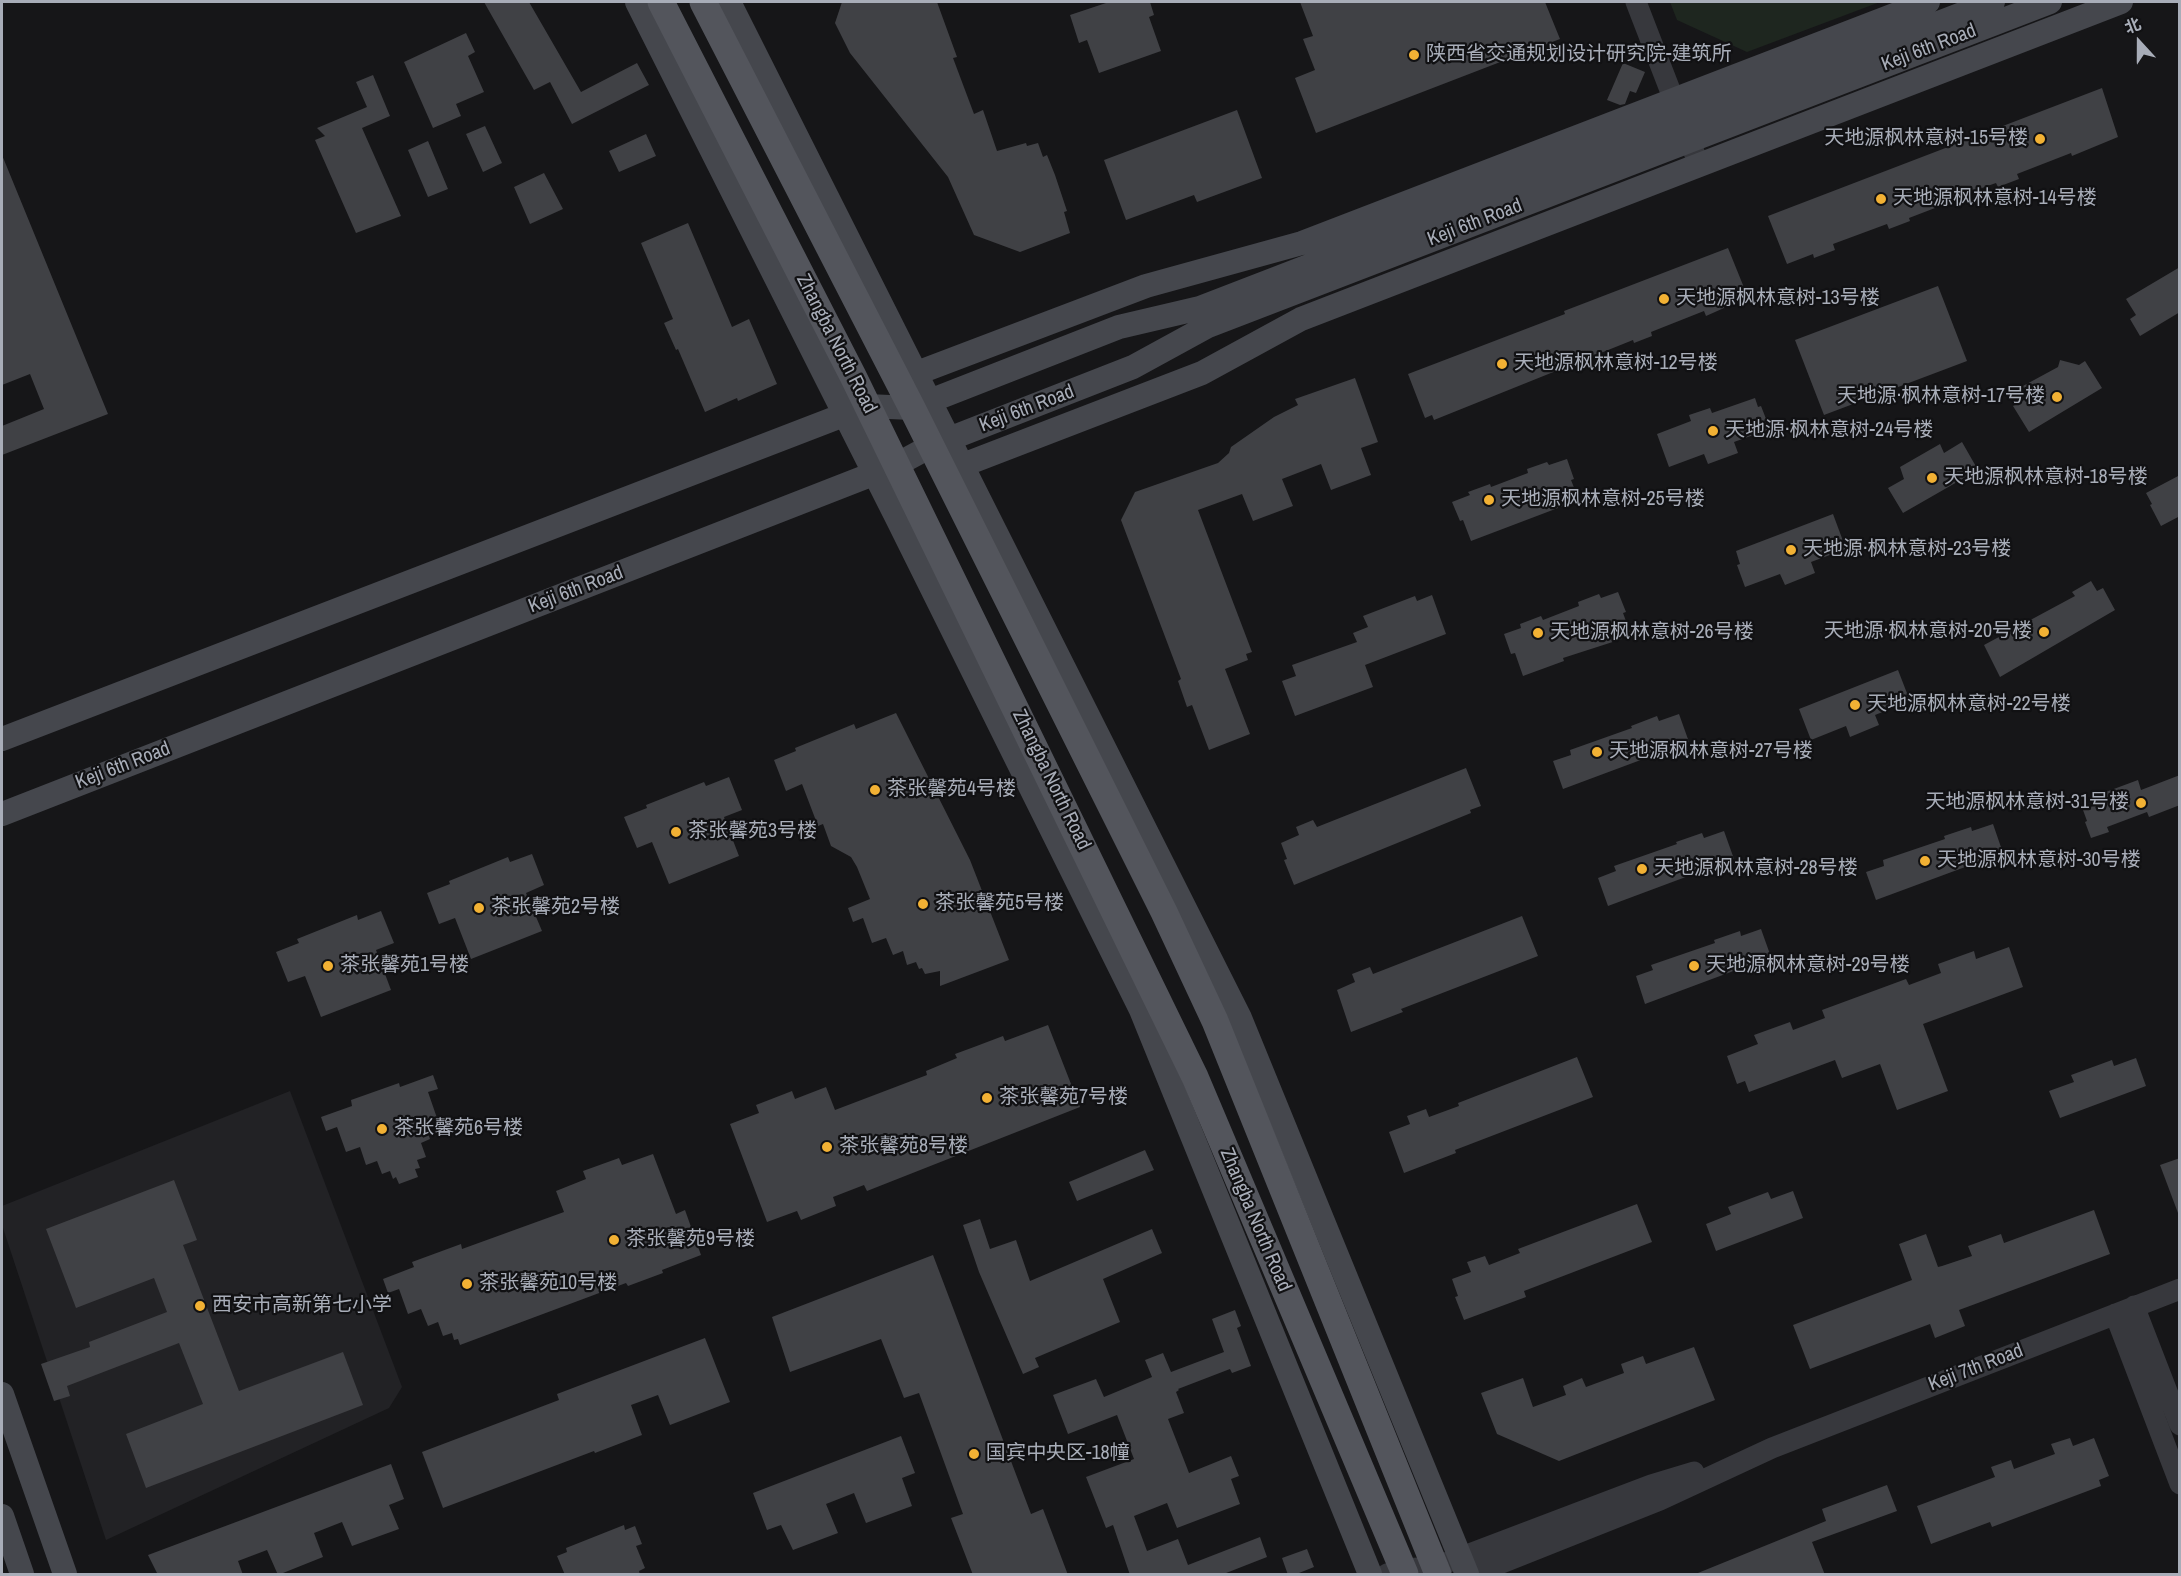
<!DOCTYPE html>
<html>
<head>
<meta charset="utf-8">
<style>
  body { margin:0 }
  #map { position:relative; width:2181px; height:1576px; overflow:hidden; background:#161618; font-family:"Archivo Narrow","Noto Sans SC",sans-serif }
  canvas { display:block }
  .frame { position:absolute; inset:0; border:3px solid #a8adb8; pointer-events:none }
  .north { position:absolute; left:2109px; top:12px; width:60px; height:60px; -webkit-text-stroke:4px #111113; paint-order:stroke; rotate:339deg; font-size:16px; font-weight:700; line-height:24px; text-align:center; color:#a8adb8 }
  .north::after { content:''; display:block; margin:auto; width:21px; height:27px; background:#a8adb8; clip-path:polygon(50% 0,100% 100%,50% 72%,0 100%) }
</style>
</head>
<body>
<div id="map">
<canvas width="2181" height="1576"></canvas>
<div class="frame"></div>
<div class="north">北</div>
</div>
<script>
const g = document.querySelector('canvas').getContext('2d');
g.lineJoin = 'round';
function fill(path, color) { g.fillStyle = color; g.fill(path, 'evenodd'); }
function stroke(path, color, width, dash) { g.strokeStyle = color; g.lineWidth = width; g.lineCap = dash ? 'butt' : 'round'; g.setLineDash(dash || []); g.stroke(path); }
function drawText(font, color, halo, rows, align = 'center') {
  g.font = font + ' "Archivo Narrow","Noto Sans SC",sans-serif'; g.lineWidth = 4.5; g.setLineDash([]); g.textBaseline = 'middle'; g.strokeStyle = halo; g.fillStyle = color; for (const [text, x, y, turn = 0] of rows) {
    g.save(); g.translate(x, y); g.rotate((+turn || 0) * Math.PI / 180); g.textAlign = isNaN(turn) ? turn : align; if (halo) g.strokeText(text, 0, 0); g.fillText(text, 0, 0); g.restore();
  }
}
fill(new Path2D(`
  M 290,1091 L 402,1387 L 389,1408 L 106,1540 L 2,1225 L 2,1206 Z`), '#222225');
fill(new Path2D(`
  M 1670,2 L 1880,2 L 1747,52 L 1677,20 Z`), '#1e261f');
fill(new Path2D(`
  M 484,2 L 529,2 L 581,92 L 637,63 L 649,85 L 572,124 L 550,82 L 534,90 Z
  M 842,2 L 937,2 L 957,57 L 953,58 L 974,114 L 983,110 L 997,151 L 1026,143 L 1027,146 L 1038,143 L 1043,157 L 1047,155 L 1055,175 L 1067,211 L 1064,212 L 1070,233 L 1020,252 L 974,235 L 948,177 L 850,53 L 835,23 Z
  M 1109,2 L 1150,2 L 1154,15 L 1149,17 L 1161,51 L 1099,73 L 1087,40 L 1079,43 L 1070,15 Z
  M 1300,2 L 1545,2 L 1560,39 L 1316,133 L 1295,78 L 1315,70 L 1303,39 L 1313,36 Z
  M 466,33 L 475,52 L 468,56 L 484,92 L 456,104 L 461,116 L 433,128 L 404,62 Z
  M 1623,63 L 1645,72 L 1636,93 L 1630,91 L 1625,104 L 1620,105 L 1607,100 Z
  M 373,75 L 390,116 L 362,128 L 401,216 L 356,233 L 315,140 L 325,136 L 317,128 L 367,107 L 356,82 Z
  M 2102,88 L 2118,137 L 2072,156 L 2071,153 L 2017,174 L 2019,179 L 1998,187 L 1996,183 L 1934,205 L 1935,208 L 1909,218 L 1910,221 L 1889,229 L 1887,224 L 1833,244 L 1835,250 L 1814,258 L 1813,254 L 1787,264 L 1768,216 Z
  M 1237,110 L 1262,178 L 1197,202 L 1194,195 L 1126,220 L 1104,160 Z
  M 485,126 L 502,163 L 483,172 L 466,134 Z
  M 646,134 L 656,156 L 619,172 L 609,151 Z
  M 428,141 L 448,189 L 428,197 L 408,150 Z
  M 2,155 L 108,414 L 2,455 L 2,426 L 44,409 L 30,374 L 2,385 Z
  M 544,173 L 563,209 L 530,224 L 514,187 Z
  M 688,223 L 732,327 L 749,319 L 777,384 L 738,401 L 737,398 L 705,412 L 678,349 L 676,350 L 664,323 L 673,319 L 641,243 Z
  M 1728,248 L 1747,295 L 1723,304 L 1724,308 L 1706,316 L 1704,311 L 1651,332 L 1652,336 L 1634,343 L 1633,340 L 1434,420 L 1432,415 L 1425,418 L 1408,374 L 1565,314 L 1564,311 Z
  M 2180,267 L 2180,312 L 2140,336 L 2130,319 L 2136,315 L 2126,299 Z
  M 1938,286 L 1967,361 L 1824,415 L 1795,340 Z
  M 2060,360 L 2079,365 L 2085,361 L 2102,388 L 2029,432 L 2013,406 L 2028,398 L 2023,386 L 2058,367 Z
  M 1355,378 L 1378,442 L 1361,448 L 1371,475 L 1331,490 L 1321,464 L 1282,479 L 1293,506 L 1253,521 L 1242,494 L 1198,510 L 1252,652 L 1246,654 L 1248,660 L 1225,669 L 1250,734 L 1209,750 L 1192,705 L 1187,707 L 1178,681 L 1181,679 L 1121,520 L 1135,492 L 1218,463 L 1229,453 L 1231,447 L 1274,417 L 1298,405 L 1295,399 Z
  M 1755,398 L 1758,407 L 1761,406 L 1770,429 L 1734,442 L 1738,453 L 1708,464 L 1704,454 L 1669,467 L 1657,434 L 1691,421 L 1689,415 L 1710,408 L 1712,413 Z
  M 1962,442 L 1978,470 L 1903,513 L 1888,488 L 1904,479 L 1900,467 L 1940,444 L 1944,453 Z
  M 1567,459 L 1574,479 L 1571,480 L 1579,500 L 1471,541 L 1463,520 L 1460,521 L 1452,502 L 1470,495 L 1468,492 L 1490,484 L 1491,487 L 1528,473 L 1527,469 L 1547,462 L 1549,465 Z
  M 2180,475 L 2180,516 L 2161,526 L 2150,505 L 2152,504 L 2146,493 Z
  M 1833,514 L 1846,549 L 1811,562 L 1815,573 L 1785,585 L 1780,574 L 1745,587 L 1737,565 L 1740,564 L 1736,551 Z
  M 2091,581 L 2097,591 L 2103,588 L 2115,610 L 2000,677 L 1984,645 L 2075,596 L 2072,592 Z
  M 1618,592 L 1626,612 L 1623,613 L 1630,632 L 1621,636 L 1622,639 L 1563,658 L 1564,661 L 1523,676 L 1515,653 L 1511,654 L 1504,634 L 1521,628 L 1520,624 L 1541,616 L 1543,620 L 1579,606 L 1578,602 L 1599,594 L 1601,598 Z
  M 1432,595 L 1446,634 L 1365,665 L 1373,687 L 1295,716 L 1282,681 L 1296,676 L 1292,665 L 1357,642 L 1353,633 L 1368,627 L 1363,616 L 1415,596 L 1417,601 Z
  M 1898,670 L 1910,701 L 1875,715 L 1879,725 L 1850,737 L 1846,726 L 1811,740 L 1799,709 Z
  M 896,713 L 970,860 L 1009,960 L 940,986 L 940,971 L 925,974 L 922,968 L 919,969 L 916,962 L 907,965 L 903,951 L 893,955 L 886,938 L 872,943 L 863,918 L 853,922 L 848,908 L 870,899 L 857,867 L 851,857 L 831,846 L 823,824 L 818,826 L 802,784 L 786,791 L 774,760 L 796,751 L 795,748 L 854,724 L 856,729 Z
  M 1679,714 L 1689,742 L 1563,789 L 1553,761 L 1571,755 L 1570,750 L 1632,728 L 1631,726 L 1657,716 L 1659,721 Z
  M 1466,768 L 1481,806 L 1470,810 L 1471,813 L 1294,885 L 1284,860 L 1287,859 L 1281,843 L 1299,835 L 1296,827 L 1313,820 L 1317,827 Z
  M 2180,775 L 2180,805 L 2149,817 L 2147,812 L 2107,827 L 2109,832 L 2091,838 L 2085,822 L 2087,821 L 2083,810 L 2106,801 L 2103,793 L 2138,780 L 2141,790 Z
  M 729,777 L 742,810 L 724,817 L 739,856 L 669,884 L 652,842 L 637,848 L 624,817 L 647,808 L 646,805 L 704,782 L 706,786 Z
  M 1993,824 L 2003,853 L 1876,900 L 1866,872 L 1884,866 L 1883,860 L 1945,839 L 1944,836 L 1971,827 L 1972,831 Z
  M 1724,831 L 1734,859 L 1608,906 L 1598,878 L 1616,871 L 1614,866 L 1677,844 L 1676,842 L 1702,833 L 1704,838 Z
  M 532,854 L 544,885 L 526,893 L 542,931 L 471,959 L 455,918 L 439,924 L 427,893 L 450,884 L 449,881 L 508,857 L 510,862 Z
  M 381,911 L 394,943 L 376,950 L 391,990 L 321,1017 L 305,976 L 288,982 L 276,952 L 299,943 L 297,939 L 357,915 L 358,920 Z
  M 1522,916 L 1538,956 L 1401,1009 L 1403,1012 L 1351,1032 L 1337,990 L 1355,982 L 1352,974 L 1370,967 L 1373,974 Z
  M 1761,929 L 1771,957 L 1645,1004 L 1636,976 L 1653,970 L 1651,965 L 1715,943 L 1714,940 L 1740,931 L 1741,936 Z
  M 2009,947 L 2023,987 L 1923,1024 L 1948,1091 L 1897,1110 L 1880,1064 L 1842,1078 L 1835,1060 L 1749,1092 L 1745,1081 L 1737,1084 L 1727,1056 L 1758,1044 L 1754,1035 L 1790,1022 L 1793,1030 L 1825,1018 L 1822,1010 L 1906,979 L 1909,985 L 1941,973 L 1938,964 L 1974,951 L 1976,959 Z
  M 1048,1025 L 1080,1107 L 867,1191 L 864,1185 L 833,1197 L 836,1206 L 801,1220 L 797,1211 L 767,1222 L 730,1124 L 759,1113 L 756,1105 L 792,1091 L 795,1099 L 826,1087 L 835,1110 L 927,1075 L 926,1071 L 957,1058 L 955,1054 L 974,1047 L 1003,1036 L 1005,1041 Z
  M 1577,1057 L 1593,1097 L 1455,1150 L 1456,1153 L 1404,1173 L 1389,1132 L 1410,1124 L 1407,1116 L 1426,1109 L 1429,1117 L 1459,1106 L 1458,1103 Z
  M 2136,1058 L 2146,1086 L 2060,1118 L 2049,1091 L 2074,1082 L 2071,1075 L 2112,1060 L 2114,1066 Z
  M 433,1075 L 438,1089 L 428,1092 L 437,1118 L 424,1122 L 430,1139 L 421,1143 L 426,1157 L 417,1160 L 420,1168 L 415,1169 L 418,1177 L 399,1184 L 396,1177 L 393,1179 L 390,1171 L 382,1174 L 377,1161 L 366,1165 L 360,1147 L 346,1152 L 337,1127 L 326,1131 L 321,1117 L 352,1106 L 351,1100 L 399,1083 L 400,1087 Z
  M 1145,1150 L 1154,1170 L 1077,1201 L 1069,1182 Z
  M 653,1154 L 676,1214 L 685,1210 L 701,1255 L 662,1270 L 663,1273 L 628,1286 L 626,1283 L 460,1345 L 458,1339 L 454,1340 L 452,1333 L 443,1336 L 438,1322 L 428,1326 L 421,1309 L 408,1314 L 399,1289 L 388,1293 L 383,1279 L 414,1267 L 412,1262 L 461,1244 L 462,1249 L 564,1212 L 556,1191 L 586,1179 L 583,1171 L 619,1158 L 622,1165 Z
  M 2180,1158 L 2180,1212 L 2178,1213 L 2160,1165 Z
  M 174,1180 L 197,1240 L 183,1245 L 239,1391 L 343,1352 L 363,1405 L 146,1488 L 126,1434 L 203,1404 L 179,1343 L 67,1386 L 70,1396 L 54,1401 L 41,1364 L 90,1347 L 89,1342 L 167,1312 L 154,1278 L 76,1308 L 46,1229 Z
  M 1793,1191 L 1803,1218 L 1716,1251 L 1706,1224 L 1731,1214 L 1728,1207 L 1768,1192 L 1771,1199 Z
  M 1637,1204 L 1652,1242 L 1524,1291 L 1526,1297 L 1464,1320 L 1455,1297 L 1458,1296 L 1452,1279 L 1471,1272 L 1467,1262 L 1485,1256 L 1489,1265 L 1520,1253 L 1518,1249 Z
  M 2094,1210 L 2110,1254 L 1959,1310 L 1965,1326 L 1935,1338 L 1930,1324 L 1810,1369 L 1793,1325 L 1912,1280 L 1899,1244 L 1926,1234 L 1938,1267 L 1942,1266 L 1972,1256 L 1968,1246 L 2001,1234 L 2004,1243 Z
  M 980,1219 L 990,1249 L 1016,1240 L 1030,1281 L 1152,1229 L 1162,1253 L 1103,1279 L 1120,1322 L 1035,1358 L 1039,1367 L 1023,1374 L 979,1272 L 963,1225 Z
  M 933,1255 L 1031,1514 L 1043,1509 L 1068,1575 L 973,1575 L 951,1518 L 963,1514 L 919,1393 L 904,1398 L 881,1339 L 790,1372 L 772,1317 Z
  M 1235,1310 L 1241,1326 L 1237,1328 L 1251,1366 L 1232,1373 L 1230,1369 L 1178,1389 L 1179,1390 L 1176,1392 L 1184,1413 L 1168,1419 L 1189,1473 L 1231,1456 L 1239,1476 L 1231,1479 L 1240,1504 L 1177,1528 L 1167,1503 L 1134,1516 L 1147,1551 L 1178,1539 L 1188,1565 L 1260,1537 L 1267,1557 L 1221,1575 L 1130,1575 L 1113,1525 L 1106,1528 L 1086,1477 L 1134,1459 L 1117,1415 L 1068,1434 L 1053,1395 L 1096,1379 L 1104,1397 L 1152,1377 L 1145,1360 L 1163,1353 L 1171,1372 L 1224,1352 L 1212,1319 Z
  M 705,1338 L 730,1402 L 670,1425 L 658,1395 L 631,1405 L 642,1435 L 595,1453 L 594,1451 L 443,1508 L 422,1452 L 559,1400 L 557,1394 Z
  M 1694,1347 L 1715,1400 L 1559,1461 L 1497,1434 L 1481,1393 L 1523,1378 L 1533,1407 L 1566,1395 L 1563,1386 L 1582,1378 L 1586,1387 L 1624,1373 L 1621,1364 L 1643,1356 L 1646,1364 Z
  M 901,1436 L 915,1473 L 902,1478 L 912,1506 L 866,1523 L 854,1493 L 826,1504 L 838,1533 L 793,1550 L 781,1525 L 767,1530 L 753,1493 Z
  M 2070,1438 L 2073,1446 L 2094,1438 L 2109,1476 L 2099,1480 L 2101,1486 L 1992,1527 L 1990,1522 L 1931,1544 L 1917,1506 L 1995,1477 L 1991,1467 L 2011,1460 L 2014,1469 L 2055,1454 L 2051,1444 Z
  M 391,1464 L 404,1499 L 389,1505 L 399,1529 L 352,1546 L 342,1522 L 314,1533 L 323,1557 L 278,1575 L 267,1550 L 238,1561 L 243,1575 L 158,1575 L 148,1555 Z
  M 1887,1485 L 1897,1511 L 1812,1542 L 1825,1575 L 1693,1575 L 1826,1521 L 1822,1509 Z
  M 624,1525 L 625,1530 L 635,1526 L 642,1544 L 636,1546 L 645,1568 L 639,1571 L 640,1575 L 565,1575 L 557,1556 L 567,1552 L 566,1548 Z
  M 1307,1549 L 1314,1567 L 1294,1575 L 1288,1575 L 1282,1558 Z`), '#404145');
stroke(new Path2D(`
  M 1636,2 L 1699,165
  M 2134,1306 L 2180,1425
  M 2115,1314 L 2180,1484
  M 1387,1574 L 1402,1569 L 1435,1567 L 1651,1485 L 1694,1472
  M 1474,1574 L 1660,1500 L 1772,1448 L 2180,1289`), '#37383d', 21);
stroke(new Path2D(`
  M 637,2 L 898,520 L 1141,1010 L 1370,1574
  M 729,2 L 1240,1018 L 1467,1574
  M 915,387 L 917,373 L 1146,286 L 1302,243 L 1928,2
  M 951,458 L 963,465 L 1202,373 L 1301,319 L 2121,2
  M 2,739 L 867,406 L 912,408 L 1119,327 L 1200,308 L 1993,2
  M 2,814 L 896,465 L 931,446 L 1133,367 L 1208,326 L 2050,2
  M 2,1394 L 65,1574
  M 2,1516 L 22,1574`), '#45474d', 24);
stroke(new Path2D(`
  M 661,2 L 853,376 L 1195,1077 L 1405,1574
  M 703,2 L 912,408 L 1164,912 L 1215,1021 L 1438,1574`), '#53555c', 27);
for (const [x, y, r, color] of [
  [1414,55,6,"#f2b134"],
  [2040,139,6,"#f2b134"],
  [1881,199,6,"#f2b134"],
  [1664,299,6,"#f2b134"],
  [1502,364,6,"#f2b134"],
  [2057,397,6,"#f2b134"],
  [1713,431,6,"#f2b134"],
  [1932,478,6,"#f2b134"],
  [1489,500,6,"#f2b134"],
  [1791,550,6,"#f2b134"],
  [2044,632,6,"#f2b134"],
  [1538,633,6,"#f2b134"],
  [1855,705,6,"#f2b134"],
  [1597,752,6,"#f2b134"],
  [875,790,6,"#f2b134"],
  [2141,803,6,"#f2b134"],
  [676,832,6,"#f2b134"],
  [1925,861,6,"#f2b134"],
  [1642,869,6,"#f2b134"],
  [923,904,6,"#f2b134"],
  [479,908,6,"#f2b134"],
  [328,966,6,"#f2b134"],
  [1694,966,6,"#f2b134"],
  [987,1098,6,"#f2b134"],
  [382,1129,6,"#f2b134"],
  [827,1147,6,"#f2b134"],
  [614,1240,6,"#f2b134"],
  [467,1284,6,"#f2b134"],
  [200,1306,6,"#f2b134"],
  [974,1454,6,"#f2b134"]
]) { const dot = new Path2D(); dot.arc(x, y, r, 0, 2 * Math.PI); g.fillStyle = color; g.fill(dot); stroke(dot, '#111113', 2); }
drawText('20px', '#a8adb8', '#111113', [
  ["Keji 6th Road",1929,48,-21],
  ["Keji 6th Road",1475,223,-21],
  ["Zhangba North Road",836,344,63],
  ["Keji 6th Road",1027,409,-21],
  ["Keji 6th Road",576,590,-21],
  ["Keji 6th Road",123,766,-21],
  ["Zhangba North Road",1051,780,64],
  ["Zhangba North Road",1255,1220,67],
  ["Keji 7th Road",1976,1368,-21]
]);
drawText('20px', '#a8adb8', '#111113', [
  ["陕西省交通规划设计研究院-建筑所",1426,55],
  ["天地源枫林意树-15号楼",2028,139,"right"],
  ["天地源枫林意树-14号楼",1893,199],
  ["天地源枫林意树-13号楼",1676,299],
  ["天地源枫林意树-12号楼",1514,364],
  ["天地源·枫林意树-17号楼",2045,397,"right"],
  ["天地源·枫林意树-24号楼",1725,431],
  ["天地源枫林意树-18号楼",1944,478],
  ["天地源枫林意树-25号楼",1501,500],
  ["天地源·枫林意树-23号楼",1803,550],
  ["天地源·枫林意树-20号楼",2032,632,"right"],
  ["天地源枫林意树-26号楼",1550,633],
  ["天地源枫林意树-22号楼",1867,705],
  ["天地源枫林意树-27号楼",1609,752],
  ["茶张馨苑4号楼",887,790],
  ["天地源枫林意树-31号楼",2129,803,"right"],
  ["茶张馨苑3号楼",688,832],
  ["天地源枫林意树-30号楼",1937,861],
  ["天地源枫林意树-28号楼",1654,869],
  ["茶张馨苑5号楼",935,904],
  ["茶张馨苑2号楼",491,908],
  ["茶张馨苑1号楼",340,966],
  ["天地源枫林意树-29号楼",1706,966],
  ["茶张馨苑7号楼",999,1098],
  ["茶张馨苑6号楼",394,1129],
  ["茶张馨苑8号楼",839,1147],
  ["茶张馨苑9号楼",626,1240],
  ["茶张馨苑10号楼",479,1284],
  ["西安市高新第七小学",212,1306],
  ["国宾中央区-18幢",986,1454]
], 'left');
</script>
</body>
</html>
